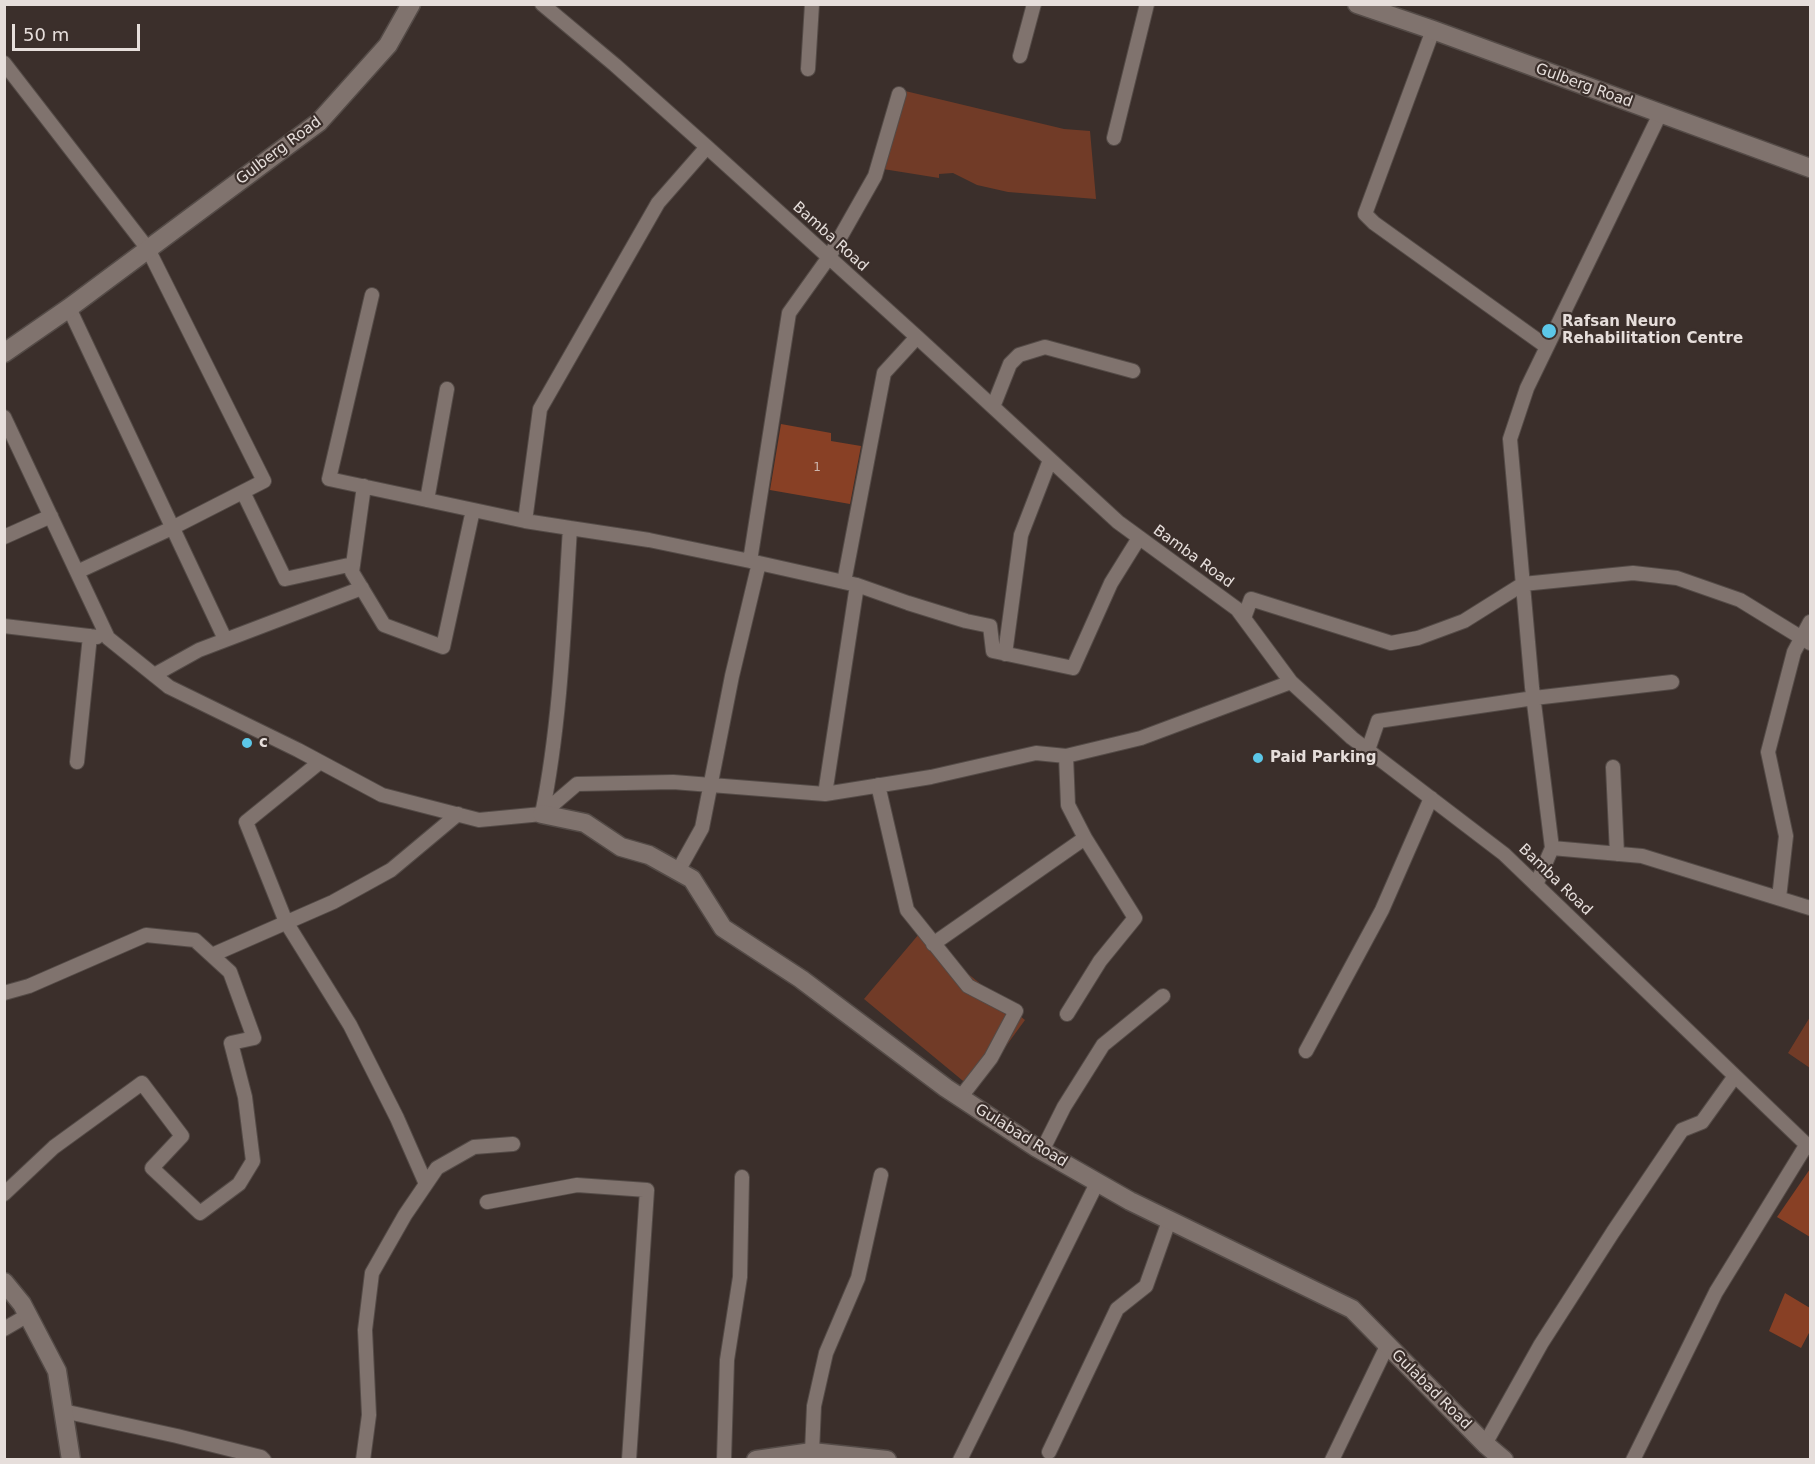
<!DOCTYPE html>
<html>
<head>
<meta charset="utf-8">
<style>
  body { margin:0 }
  #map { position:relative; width:1815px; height:1464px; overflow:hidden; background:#3b2f2b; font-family:"DejaVu Sans",sans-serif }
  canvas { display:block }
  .frame { position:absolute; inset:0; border:6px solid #e6dedb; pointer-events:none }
  .scale { position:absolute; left:12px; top:24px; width:128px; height:27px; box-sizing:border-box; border:3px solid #e6dedb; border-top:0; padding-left:8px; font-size:18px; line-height:21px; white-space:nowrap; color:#e6dedb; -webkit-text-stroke:4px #3b2f2b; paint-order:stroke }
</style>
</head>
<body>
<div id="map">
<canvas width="1815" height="1464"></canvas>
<div class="frame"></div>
<div class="scale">50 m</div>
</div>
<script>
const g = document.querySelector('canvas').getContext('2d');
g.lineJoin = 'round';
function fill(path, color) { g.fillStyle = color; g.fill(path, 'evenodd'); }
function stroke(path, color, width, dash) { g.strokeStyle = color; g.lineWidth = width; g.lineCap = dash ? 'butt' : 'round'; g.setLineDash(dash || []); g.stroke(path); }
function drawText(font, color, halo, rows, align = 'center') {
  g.font = font + ' "DejaVu Sans",sans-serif'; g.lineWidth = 4.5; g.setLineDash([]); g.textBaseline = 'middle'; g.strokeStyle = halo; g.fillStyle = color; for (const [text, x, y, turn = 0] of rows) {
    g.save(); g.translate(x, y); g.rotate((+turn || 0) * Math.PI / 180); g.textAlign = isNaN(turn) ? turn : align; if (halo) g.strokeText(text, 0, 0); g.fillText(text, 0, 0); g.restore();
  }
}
fill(new Path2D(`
  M 901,90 L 1064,129 L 1090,131 L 1096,199 L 1008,192 L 977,185 L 953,173 L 939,174 L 939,178 L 883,169 Z
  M 919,934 L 1025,1020 L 974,1090 L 864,999 Z
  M 1810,1017 L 1810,1068 L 1788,1053 Z`), '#713b27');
fill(new Path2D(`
  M 781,424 L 831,433 L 831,441 L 861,446 L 850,504 L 770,490 Z
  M 1810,1169 L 1810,1237 L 1777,1217 Z
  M 1785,1293 L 1810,1308 L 1810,1331 L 1801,1348 L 1769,1331 Z`), '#884025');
const street = new Path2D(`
  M 542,4 L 615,65 L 707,147 L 917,337 L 1118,522 L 1237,609 L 1291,682 L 1352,738 L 1504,854 L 1810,1148
  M 1433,30 L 1365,214 L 1374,223 L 1547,347
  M 1020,56 L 1034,4
  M 4,63 L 148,249 L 264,481 L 172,528 L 77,572
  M 808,69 L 812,4
  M 1114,138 L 1147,4
  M 69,308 L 225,639
  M 993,407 L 1010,364 L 1019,355 L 1045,347 L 1133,371
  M 4,417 L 108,638 L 169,687 L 298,750 L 382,795 L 479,820 L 542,814 C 561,720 564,623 570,528 L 525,521 L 329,479 L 372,295
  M 364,486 L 352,572 L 384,625 L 443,647 L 473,510
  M 243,492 L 285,579 L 353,564
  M 427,500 L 447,389
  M 525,521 L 540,409 L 658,203 L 707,147
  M 570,528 L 649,540 L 750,561 L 789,313 L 829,257 L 875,176 L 899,94
  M 4,537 L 51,516
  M 750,561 L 857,585 L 908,603 L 966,621 L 990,626 L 993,651 L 1073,668 L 1111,583 L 1139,538
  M 844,582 L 884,373 L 917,337
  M 1244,618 L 1251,599 L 1391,643 L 1418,638 L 1464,621 L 1523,584 L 1633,573 L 1677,578 L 1740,600 L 1810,643
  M 4,626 L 97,637
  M 1005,654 L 1021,535 L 1050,460
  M 154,675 L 199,650 L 362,588
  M 1368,750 L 1378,721 L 1534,698 L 1672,682
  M 77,762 L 90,636
  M 320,762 L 246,822 L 286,922 L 350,1025 L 397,1118 L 426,1184
  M 1613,767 L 1617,854
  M 878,785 L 907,910 L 968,986 L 1016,1011 L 991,1058 L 960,1098
  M 825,794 L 857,585
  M 542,814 L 577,784 L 673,782 L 825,794 L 931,777 L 1036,753 L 1066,756 L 1141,738 L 1291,682
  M 1552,848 L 1642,856 L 1810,908
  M 678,871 L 702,828 L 732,676 L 759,563
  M 1536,885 L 1552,848 L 1532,687 L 1510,439 L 1527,388 L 1660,114
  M 1779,898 L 1786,836 L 1768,752 L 1794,652 L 1810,622
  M 933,944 L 1085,838 L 1068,805 L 1066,756
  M 212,955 L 333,902 L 391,870 L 458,814
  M 4,993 L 29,986 L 146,935 L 195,940 L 230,972 L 254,1038 L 231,1043 L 245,1097 L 253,1161 L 239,1184 L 200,1213 L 152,1168 L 182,1136 L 142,1083 L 54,1147 L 4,1194
  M 1067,1014 L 1100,961 L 1135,918 L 1085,838
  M 1306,1051 L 1382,910 L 1431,798
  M 1042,1151 L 1064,1107 L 1103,1045 L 1163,996
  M 487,1202 L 577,1185 L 647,1190 L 629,1460
  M 4,1329 L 28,1315
  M 63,1411 L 177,1436 L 261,1457 L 264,1460
  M 1485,1444 L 1541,1344 L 1613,1232 L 1682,1130 L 1702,1122 L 1735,1076
  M 812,1452 L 814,1406 L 826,1353 L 858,1278 L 881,1175
  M 1049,1452 L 1117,1309 L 1146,1286 L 1169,1221
  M 363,1460 L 369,1415 L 365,1330 L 372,1273 L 405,1215 L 437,1168 L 474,1147 L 513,1144
  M 724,1460 L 727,1360 L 740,1277 L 742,1177
  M 960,1460 L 1097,1183
  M 1332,1460 L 1387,1346
  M 1633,1460 L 1716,1292 L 1807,1144`);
const secondary = new Path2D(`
  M 1357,4 L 1433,30 L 1810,168
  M 4,353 L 69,308 L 319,122 L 388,45 L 411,4
  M 542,814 L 585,823 L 621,847 L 649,855 L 692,879 L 723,928 L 801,979 L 946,1088 L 1037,1148 L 1130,1201 L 1352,1309 L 1485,1444 L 1504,1460
  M 4,1282 L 22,1304 L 57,1371 L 71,1460
  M 756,1460 L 812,1452 L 887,1460`);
stroke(street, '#544b47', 16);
stroke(secondary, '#544b47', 21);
stroke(street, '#80736e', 14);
stroke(secondary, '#80736e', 18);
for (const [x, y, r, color] of [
  [1549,331,8,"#5cc7e8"],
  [247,743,6,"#5cc7e8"],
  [1258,758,6,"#5cc7e8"]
]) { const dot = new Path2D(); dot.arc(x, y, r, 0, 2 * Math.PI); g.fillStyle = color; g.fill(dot); stroke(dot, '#3b2f2b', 2); }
drawText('12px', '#ceb6ae', null, [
  ["1",817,468]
]);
drawText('15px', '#e6dedb', '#3b2f2b', [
  ["Gulberg Road",1584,86,20],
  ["Gulberg Road",279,151,-37],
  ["Bamba Road",830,237,42],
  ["Bamba Road",1193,557,36],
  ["Bamba Road",1555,880,44],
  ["Gulabad Road",1021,1136,32],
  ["Gulabad Road",1431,1390,45]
]);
drawText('bold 15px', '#e6dedb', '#3b2f2b', [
  ["Rafsan Neuro",1562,322],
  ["Rehabilitation Centre",1562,339],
  ["c",259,743],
  ["Paid Parking",1270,758]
], 'left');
</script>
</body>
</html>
